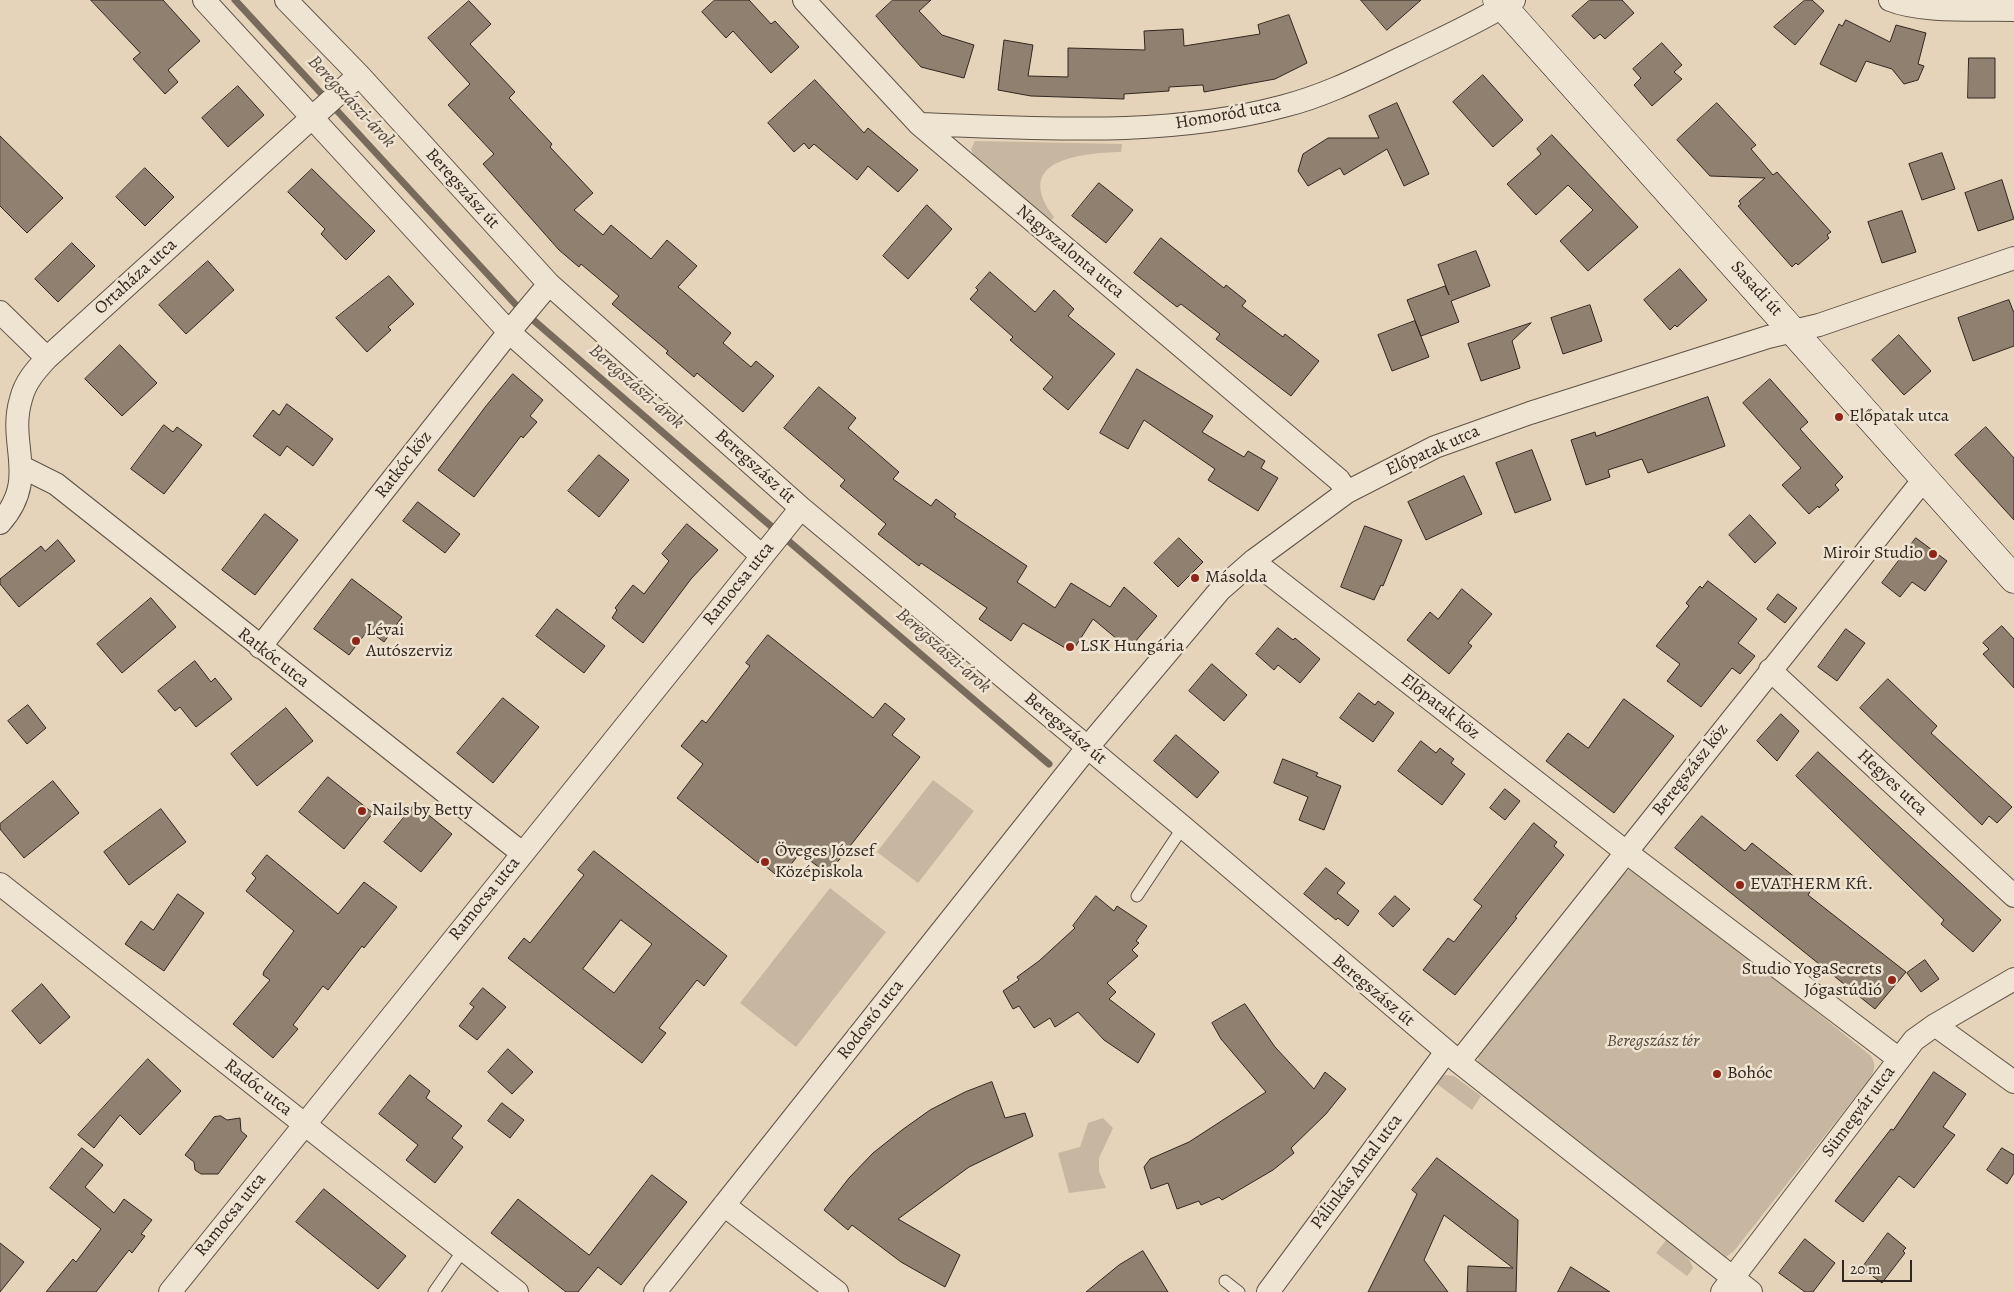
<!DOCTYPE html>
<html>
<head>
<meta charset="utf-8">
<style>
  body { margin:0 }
  #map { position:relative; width:2014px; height:1292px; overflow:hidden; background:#e6d4ba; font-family:Alegreya,serif }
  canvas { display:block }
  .scale { position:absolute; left:1842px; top:1260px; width:70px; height:22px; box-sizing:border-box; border:2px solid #31261f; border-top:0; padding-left:6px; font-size:15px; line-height:18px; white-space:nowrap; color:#31261f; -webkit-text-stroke:4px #efe3d2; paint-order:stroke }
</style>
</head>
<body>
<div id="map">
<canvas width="2014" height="1292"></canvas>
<div class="scale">20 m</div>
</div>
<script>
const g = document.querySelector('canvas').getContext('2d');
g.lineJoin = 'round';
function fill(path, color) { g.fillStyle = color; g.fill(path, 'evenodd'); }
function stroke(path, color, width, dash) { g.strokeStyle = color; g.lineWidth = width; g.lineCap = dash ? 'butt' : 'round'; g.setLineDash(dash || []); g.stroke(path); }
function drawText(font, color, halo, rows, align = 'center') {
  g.font = font + ' Alegreya,serif'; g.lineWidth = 5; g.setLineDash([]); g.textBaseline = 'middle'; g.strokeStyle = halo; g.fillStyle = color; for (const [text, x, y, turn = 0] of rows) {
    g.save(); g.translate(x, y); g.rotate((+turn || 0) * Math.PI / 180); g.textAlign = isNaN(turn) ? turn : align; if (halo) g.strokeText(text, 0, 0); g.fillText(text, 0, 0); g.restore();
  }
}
fill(new Path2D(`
  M 975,141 L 1122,144 L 1121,152 C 1080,153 1011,160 1054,217 L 1050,222 L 976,162 L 971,149 Z
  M 933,780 L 974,811 L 918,883 L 877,852 Z
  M 1634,869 L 1644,873 L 1871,1056 C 1877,1066 1874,1074 1867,1082 L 1734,1251 L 1726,1257 L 1478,1063 L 1478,1053 L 1621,876 L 1629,870 Z
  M 830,888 L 886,932 L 796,1047 L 740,1003 Z
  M 1444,1075 L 1454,1076 L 1481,1096 L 1472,1110 L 1433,1081 Z
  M 1103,1118 L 1113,1128 L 1099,1158 L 1099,1171 L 1106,1188 L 1069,1193 L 1058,1153 L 1080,1147 L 1088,1123 Z
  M 1666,1240 C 1677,1248 1689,1255 1693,1268 L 1687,1276 L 1656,1253 Z`), '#c7b6a0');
stroke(new Path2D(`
  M 235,0 L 516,305 L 758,515 L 1049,764`), '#786b5c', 7);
const building = new Path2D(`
  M 91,0 L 163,0 L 200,41 L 168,70 L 178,82 L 165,94 L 133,59 L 140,53 Z
  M 715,0 L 749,0 L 771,24 L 775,21 L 799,47 L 771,73 L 733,31 L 726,38 L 702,12 Z
  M 893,0 L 931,0 L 919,11 L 942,35 L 974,45 L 964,78 L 921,67 L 902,46 L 876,16 Z
  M 1361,0 L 1421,0 L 1387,30 Z
  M 1590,0 L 1622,0 L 1634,13 L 1605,39 L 1600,34 L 1594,39 L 1572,16 Z
  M 1805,0 L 1812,0 L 1824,11 L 1795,45 L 1774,27 Z
  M 469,1 L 491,24 L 470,44 L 515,92 L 509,98 L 552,144 L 550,147 L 593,193 L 574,210 L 603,235 L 611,225 L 651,259 L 667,240 L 697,266 L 678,287 L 731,333 L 723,343 L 751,367 L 756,361 L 774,376 L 743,412 L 697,373 L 694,377 L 666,353 L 668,351 L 612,304 L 619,296 L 581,264 L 579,267 L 559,250 L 483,164 L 494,154 L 448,105 L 470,84 L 428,38 Z
  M 1289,15 L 1307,63 L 1275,79 L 1204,92 L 1203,85 L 1169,87 L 1169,91 L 1124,94 L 1124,99 L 1031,96 L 998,90 L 1004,40 L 1033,45 L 1028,76 L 1068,77 L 1068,48 L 1145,50 L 1144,31 L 1183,29 L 1184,46 L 1260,34 L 1258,25 Z
  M 1846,20 L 1890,42 L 1896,25 L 1926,33 L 1918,64 L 1924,66 L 1918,80 L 1904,84 L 1892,69 L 1866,61 L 1856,82 L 1820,64 L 1839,24 L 1842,26 Z
  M 1662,43 L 1682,65 L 1674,72 L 1682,79 L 1652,106 L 1634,85 L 1641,78 L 1633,69 Z
  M 1969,58 L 1995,58 L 1995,98 L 1968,98 Z
  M 1483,75 L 1523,120 L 1493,147 L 1453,102 Z
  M 815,80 L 864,133 L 868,128 L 918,170 L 898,192 L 868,166 L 857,180 L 814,144 L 809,149 L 804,143 L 794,152 L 768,123 Z
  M 238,86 L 264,115 L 228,147 L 202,118 Z
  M 1397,103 L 1429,174 L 1404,186 L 1387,149 L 1344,175 L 1340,168 L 1308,186 L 1298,171 L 1303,154 L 1328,138 L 1379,138 L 1369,116 Z
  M 1717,103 L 1756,145 L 1751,149 L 1773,175 L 1777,172 L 1831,232 L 1827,235 L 1829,238 L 1798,265 L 1796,263 L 1792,267 L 1738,206 L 1741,204 L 1739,201 L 1765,178 L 1710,176 L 1677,140 Z
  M 1552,135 L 1638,227 L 1588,271 L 1560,241 L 1593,210 L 1568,185 L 1536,215 L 1507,184 L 1541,154 L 1537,149 Z
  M 0,136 L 63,198 L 27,233 L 0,206 Z
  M 1942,153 L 1955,189 L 1922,200 L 1909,164 Z
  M 145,168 L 174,197 L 145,226 L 116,197 Z
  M 312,169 L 375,231 L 346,260 L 321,234 L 325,229 L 288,192 Z
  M 2002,180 L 2014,219 L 1978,231 L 1965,193 Z
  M 1099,183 L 1133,210 L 1106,243 L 1072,216 Z
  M 927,205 L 952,229 L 908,279 L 883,256 Z
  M 1902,211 L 1916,252 L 1882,263 L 1868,222 Z
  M 1161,238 L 1224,288 L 1226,285 L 1246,301 L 1242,306 L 1283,337 L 1285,334 L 1319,361 L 1291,396 L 1216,339 L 1220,334 L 1181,304 L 1177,307 L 1134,273 Z
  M 72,243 L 95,266 L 58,302 L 35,279 Z
  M 1476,251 L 1490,286 L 1451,301 L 1459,322 L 1421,336 L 1407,300 L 1445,286 L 1449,295 L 1438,265 Z
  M 208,261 L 234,290 L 186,334 L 159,305 Z
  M 1680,269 L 1707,300 L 1677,327 L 1675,325 L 1670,330 L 1644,300 Z
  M 990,272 L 1035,312 L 1054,290 L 1074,309 L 1068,316 L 1115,354 L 1068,410 L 1043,389 L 1053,377 L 1010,340 L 1013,337 L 970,299 L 978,290 L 976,288 Z
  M 389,276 L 414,304 L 388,327 L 391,330 L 367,352 L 336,318 Z
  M 2009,300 L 2014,313 L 2014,346 L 1973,361 L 1958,318 Z
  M 1590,305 L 1602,341 L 1563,354 L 1551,318 Z
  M 1415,321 L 1429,357 L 1392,371 L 1378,335 Z
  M 1531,323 L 1512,341 L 1520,368 L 1481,381 L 1468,344 Z
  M 1899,335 L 1931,371 L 1904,395 L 1872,360 Z
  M 120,345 L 157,383 L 122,416 L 85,379 Z
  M 1137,369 L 1213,416 L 1202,432 L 1244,457 L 1248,451 L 1265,461 L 1261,468 L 1278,478 L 1258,511 L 1208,480 L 1215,469 L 1144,420 L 1128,449 L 1100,433 Z
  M 513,374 L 543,400 L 530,416 L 537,422 L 523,438 L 521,436 L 474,497 L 438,470 L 486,406 Z
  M 1770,379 L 1808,422 L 1800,429 L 1843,477 L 1835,485 L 1839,490 L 1819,508 L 1818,506 L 1809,514 L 1782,485 L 1801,468 L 1743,403 Z
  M 819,387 L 856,418 L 848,428 L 899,472 L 893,479 L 931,506 L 936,499 L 956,514 L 954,517 L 1027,566 L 1017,582 L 1055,608 L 1071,583 L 1110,607 L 1124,587 L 1157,616 L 1129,649 L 1093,619 L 1072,652 L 1023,623 L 1011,641 L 979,619 L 987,608 L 921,563 L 919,566 L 878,534 L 886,524 L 840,486 L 845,480 L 784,428 Z
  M 1708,397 L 1725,446 L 1648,473 L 1642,459 L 1608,470 L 1610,477 L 1586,485 L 1571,440 L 1595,432 L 1596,436 Z
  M 287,404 L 333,439 L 313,466 L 287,446 L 280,456 L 253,436 L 273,410 L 279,415 Z
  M 164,425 L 173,432 L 177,427 L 202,445 L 164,494 L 131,469 Z
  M 1986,427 L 2014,458 L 2014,520 L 1955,455 Z
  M 1532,450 L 1551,500 L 1515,513 L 1496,463 Z
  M 599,455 L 629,480 L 599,517 L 568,491 Z
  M 1464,476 L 1482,514 L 1426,540 L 1408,502 Z
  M 418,502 L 460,534 L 445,553 L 403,521 Z
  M 265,514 L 298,540 L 255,595 L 222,570 Z
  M 1750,515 L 1776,543 L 1755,563 L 1729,535 Z
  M 687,524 L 718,550 L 691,579 L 643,643 L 612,618 L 617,610 L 615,608 L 633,585 L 644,594 L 669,561 L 662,554 Z
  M 1365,526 L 1402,540 L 1383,586 L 1381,585 L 1374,600 L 1341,587 Z
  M 1179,538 L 1203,562 L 1178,587 L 1154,563 Z
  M 1916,538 L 1947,561 L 1925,591 L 1912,582 L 1900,597 L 1882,583 Z
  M 58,540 L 75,561 L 19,607 L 0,584 L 0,579 L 41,546 L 45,551 Z
  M 352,579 L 402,617 L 384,642 L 368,630 L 349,655 L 314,629 Z
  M 1708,581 L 1757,619 L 1738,643 L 1755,656 L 1740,674 L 1732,668 L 1701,707 L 1667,681 L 1680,664 L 1656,646 L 1689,606 L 1686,603 L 1700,586 L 1702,588 Z
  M 1462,589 L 1492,614 L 1468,643 L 1472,646 L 1449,674 L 1407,640 L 1430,612 L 1438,619 Z
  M 1778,594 L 1797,608 L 1785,623 L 1767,609 Z
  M 151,598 L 176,627 L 122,673 L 97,644 Z
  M 557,609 L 605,646 L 584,673 L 536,636 Z
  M 2002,626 L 2014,639 L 2014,688 L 1983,654 L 1989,649 L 1983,643 Z
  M 1278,628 L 1293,640 L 1295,638 L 1320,659 L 1300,683 L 1278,665 L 1274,670 L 1256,654 Z
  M 1846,629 L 1865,643 L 1837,681 L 1818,667 Z
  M 768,635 L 873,718 L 885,703 L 905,719 L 892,735 L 920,757 L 828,874 L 800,853 L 780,878 L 759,861 L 758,863 L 677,798 L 703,764 L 681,746 L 702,720 L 706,723 L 750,666 L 746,663 Z
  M 195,661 L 211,682 L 215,678 L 232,699 L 196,727 L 180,707 L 175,711 L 158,691 Z
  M 1212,664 L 1247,695 L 1224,721 L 1189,691 Z
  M 1888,679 L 1937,726 L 1931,733 L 2012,807 L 1997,823 L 1989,816 L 1982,825 L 1860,708 Z
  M 1359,693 L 1375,705 L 1378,701 L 1394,713 L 1373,742 L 1340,718 Z
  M 503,698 L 539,727 L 493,783 L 457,753 Z
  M 1624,699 L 1674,736 L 1614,813 L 1546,761 L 1568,733 L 1588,748 Z
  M 28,705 L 46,728 L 27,744 L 8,721 Z
  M 286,708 L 313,741 L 257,786 L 231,754 Z
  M 1781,714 L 1799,731 L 1777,761 L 1757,741 Z
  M 1176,735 L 1219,772 L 1197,798 L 1154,761 Z
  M 1421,741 L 1436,753 L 1440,748 L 1454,759 L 1451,763 L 1465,774 L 1442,805 L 1398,771 Z
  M 1818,752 L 2001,920 L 1973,952 L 1941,924 L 1944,920 L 1796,776 Z
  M 1283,759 L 1318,773 L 1316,776 L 1341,786 L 1324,830 L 1299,820 L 1308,797 L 1274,783 Z
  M 328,777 L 373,813 L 344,849 L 299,812 Z
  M 53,781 L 79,813 L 24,858 L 0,829 L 0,824 Z
  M 1505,789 L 1520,801 L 1505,820 L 1490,808 Z
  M 415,804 L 452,834 L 421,872 L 384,842 Z
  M 161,809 L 186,842 L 129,885 L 104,852 Z
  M 1702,816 L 1745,851 L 1752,843 L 1811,890 L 1808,895 L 1906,972 L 1875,1009 L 1675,848 Z
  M 1534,823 L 1557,842 L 1554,846 L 1564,855 L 1515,917 L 1517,918 L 1455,995 L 1423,970 L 1448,938 L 1454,942 L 1482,906 L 1474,900 Z
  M 594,851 L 727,956 L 704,986 L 697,980 L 659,1028 L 666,1033 L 642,1063 L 508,958 L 524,938 L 530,943 L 584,875 L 578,870 ZM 621,920 L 652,944 L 614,993 L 583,969 Z
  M 267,855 L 338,914 L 364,882 L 397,907 L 364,948 L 362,946 L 328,990 L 323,986 L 293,1025 L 298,1029 L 273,1058 L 233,1024 L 270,980 L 263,975 L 264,971 L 294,931 L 246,891 L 256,878 L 252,874 Z
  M 1326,868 L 1345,883 L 1337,893 L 1359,911 L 1348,926 L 1338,918 L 1336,920 L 1304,894 Z
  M 178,894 L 204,913 L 164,971 L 125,944 L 141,921 L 153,930 Z
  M 1096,896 L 1114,911 L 1117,906 L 1147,926 L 1136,941 L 1139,943 L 1132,950 L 1138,956 L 1107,983 L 1116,992 L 1109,999 L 1155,1034 L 1138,1063 L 1104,1040 L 1078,1012 L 1055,1027 L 1050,1018 L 1034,1028 L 1019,1006 L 1013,1009 L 1003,991 L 1019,980 L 1017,977 L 1039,961 L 1075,928 L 1073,926 Z
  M 1395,896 L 1410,909 L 1393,927 L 1379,914 Z
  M 1925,960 L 1939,979 L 1921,992 L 1907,973 Z
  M 42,984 L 70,1017 L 40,1044 L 12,1011 Z
  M 483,988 L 506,1007 L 477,1040 L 459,1026 L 474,1007 L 470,1004 Z
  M 1245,1004 L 1275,1047 L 1314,1089 L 1325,1072 L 1346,1089 L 1326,1114 L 1291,1148 L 1294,1153 L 1273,1170 L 1222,1200 L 1219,1197 L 1201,1205 L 1199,1201 L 1177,1209 L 1168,1183 L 1151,1189 L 1144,1167 L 1150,1159 L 1189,1142 L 1266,1092 L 1221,1039 L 1212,1023 Z
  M 508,1049 L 533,1072 L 512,1094 L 488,1072 Z
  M 148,1059 L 181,1091 L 140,1135 L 120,1115 L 94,1148 L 78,1135 Z
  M 1934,1072 L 1966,1094 L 1943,1127 L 1955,1135 L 1914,1188 L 1899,1176 L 1863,1222 L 1835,1201 L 1891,1129 L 1893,1130 Z
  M 410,1075 L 430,1091 L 426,1098 L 462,1126 L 452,1138 L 463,1147 L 435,1183 L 406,1160 L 418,1145 L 379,1114 Z
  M 992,1082 L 1005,1118 L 1025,1113 L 1033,1136 L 969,1167 L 898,1219 L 960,1255 L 945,1287 L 901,1262 L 852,1225 L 848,1230 L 824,1210 L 849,1178 L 873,1153 L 902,1130 L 930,1110 L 965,1092 Z
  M 502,1103 L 524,1120 L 510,1138 L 488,1121 Z
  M 221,1116 L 227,1120 L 240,1118 L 241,1131 L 247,1136 L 218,1174 L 201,1174 L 195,1170 L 194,1162 L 185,1155 L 214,1117 Z
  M 82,1148 L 103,1165 L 85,1187 L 114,1213 L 124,1199 L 152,1220 L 141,1234 L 145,1236 L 132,1253 L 129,1250 L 96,1292 L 46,1292 L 73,1259 L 76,1262 L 101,1229 L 50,1188 Z
  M 2002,1148 L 2014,1155 L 2014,1173 L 2007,1184 L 1987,1170 Z
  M 1437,1158 L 1518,1220 L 1516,1292 L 1467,1292 L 1468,1266 L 1513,1268 L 1444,1215 L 1424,1260 L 1448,1292 L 1368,1292 L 1417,1194 L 1412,1190 Z
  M 652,1175 L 687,1202 L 621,1285 L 598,1267 L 578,1292 L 566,1292 L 491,1233 L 518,1199 L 589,1255 Z
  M 324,1189 L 406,1256 L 378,1289 L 296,1222 Z
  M 1888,1233 L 1906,1248 L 1903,1251 L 1905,1253 L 1882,1283 L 1862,1268 Z
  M 1805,1239 L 1835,1263 L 1813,1292 L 1805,1292 L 1779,1273 Z
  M 0,1243 L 24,1262 L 0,1292 Z
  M 1143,1251 L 1168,1292 L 1086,1292 L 1119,1265 Z
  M 1571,1267 L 1610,1292 L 1558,1292 Z`);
fill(building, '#8f8070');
stroke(building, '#31261f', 1);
const lane = new Path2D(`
  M 1137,896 L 1183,827
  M 1225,1281 L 1239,1292
  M 434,1292 L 457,1259`);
const street = new Path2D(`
  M 204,0 L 509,332 L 762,556
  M 286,0 L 359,75 L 549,284 L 801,508 L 1183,827 L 1459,1062 L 1751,1292
  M 804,0 L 919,124 L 1339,480 L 1347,492
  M 1890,0 C 1922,13 1978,9 2014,10
  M 919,124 C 1041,128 1165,138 1284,106 C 1328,95 1369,73 1410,54 C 1445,37 1481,21 1514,0
  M 0,312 L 47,358
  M 22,467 L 56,484 L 522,853
  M 0,523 C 40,478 7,445 21,399 C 25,382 36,370 47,358 L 359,75
  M 1253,561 L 1626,852 L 1899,1059
  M 260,647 L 509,332 L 549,284
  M 1770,670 L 2014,896
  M 0,884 L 517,1292
  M 1935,1025 L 2014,1082
  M 1459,1062 L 1924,479
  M 724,1205 L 837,1292
  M 170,1292 L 801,508
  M 655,1292 L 1087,748 L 1220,590 L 1253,561 L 1347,492 L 1435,447 L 1530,413 L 1768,337 L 1819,325 L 2014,258
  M 1268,1292 L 1446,1052
  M 1722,1292 L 1914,1040 L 1935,1025 L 2014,979`);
const secondary = new Path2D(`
  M 1497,0 L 2014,579`);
stroke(lane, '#5e5246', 13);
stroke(street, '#5e5246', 24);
stroke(secondary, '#31261f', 29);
stroke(lane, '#efe3d2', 11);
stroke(street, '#efe3d2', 22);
stroke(secondary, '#efe3d2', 28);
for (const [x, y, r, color] of [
  [1839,417,5,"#8f2418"],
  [1933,554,5,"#8f2418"],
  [1195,578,5,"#8f2418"],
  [356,641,5,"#8f2418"],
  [1070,647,5,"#8f2418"],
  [362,811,5,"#8f2418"],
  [765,862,5,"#8f2418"],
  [1740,885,5,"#8f2418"],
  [1892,980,5,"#8f2418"],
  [1717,1074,5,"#8f2418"]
]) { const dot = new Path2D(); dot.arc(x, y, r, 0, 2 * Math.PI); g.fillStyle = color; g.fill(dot); stroke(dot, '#efe3d2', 2); }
drawText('18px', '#31261f', '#efe3d2', [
  ["Homoród utca",1228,115,-10],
  ["Beregszász út",462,189,48],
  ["Nagyszalonta utca",1070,252,40],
  ["Ortaháza utca",136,277,-42],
  ["Sasadi út",1756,289,48],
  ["Előpatak utca",1433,451,-24],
  ["Ratkóc köz",404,465,-52],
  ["Beregszász út",755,467,42],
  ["Ramocsa utca",739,584,-51],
  ["Ratkóc utca",273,658,38],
  ["Előpatak köz",1440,707,38],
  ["Beregszász út",1065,729,40],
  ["Beregszász köz",1691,770,-52],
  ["Hegyes utca",1892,783,43],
  ["Ramocsa utca",485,899,-51],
  ["Beregszász út",1373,991,40],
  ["Rodostó utca",871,1020,-52],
  ["Radóc utca",258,1088,38],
  ["Sümegvár utca",1859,1112,-53],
  ["Pálinkás Antal utca",1357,1172,-53],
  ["Ramocsa utca",231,1215,-51]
]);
drawText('18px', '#31261f', '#efe3d2', [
  ["Előpatak utca",1849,417],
  ["Miroir Studio",1923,554,"right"],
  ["Másolda",1205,578],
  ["Lévai",366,631],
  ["Autószerviz",366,652],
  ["LSK Hungária",1080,647],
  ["Nails by Betty",372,811],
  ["Öveges József",775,852],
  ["Középiskola",775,873],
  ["EVATHERM Kft.",1750,885],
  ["Studio YogaSecrets",1882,970,"right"],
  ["Jógastúdió",1882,991,"right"],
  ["Bohóc",1727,1074]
], 'left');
drawText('italic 18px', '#564a3f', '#efe3d2', [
  ["Beregszász tér",1653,1042]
]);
drawText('italic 19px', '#55483e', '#efe3d2', [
  ["Beregszászi-árok",351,102,47],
  ["Beregszászi-árok",636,387,41],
  ["Beregszászi-árok",943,651,41]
]);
</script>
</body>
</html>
